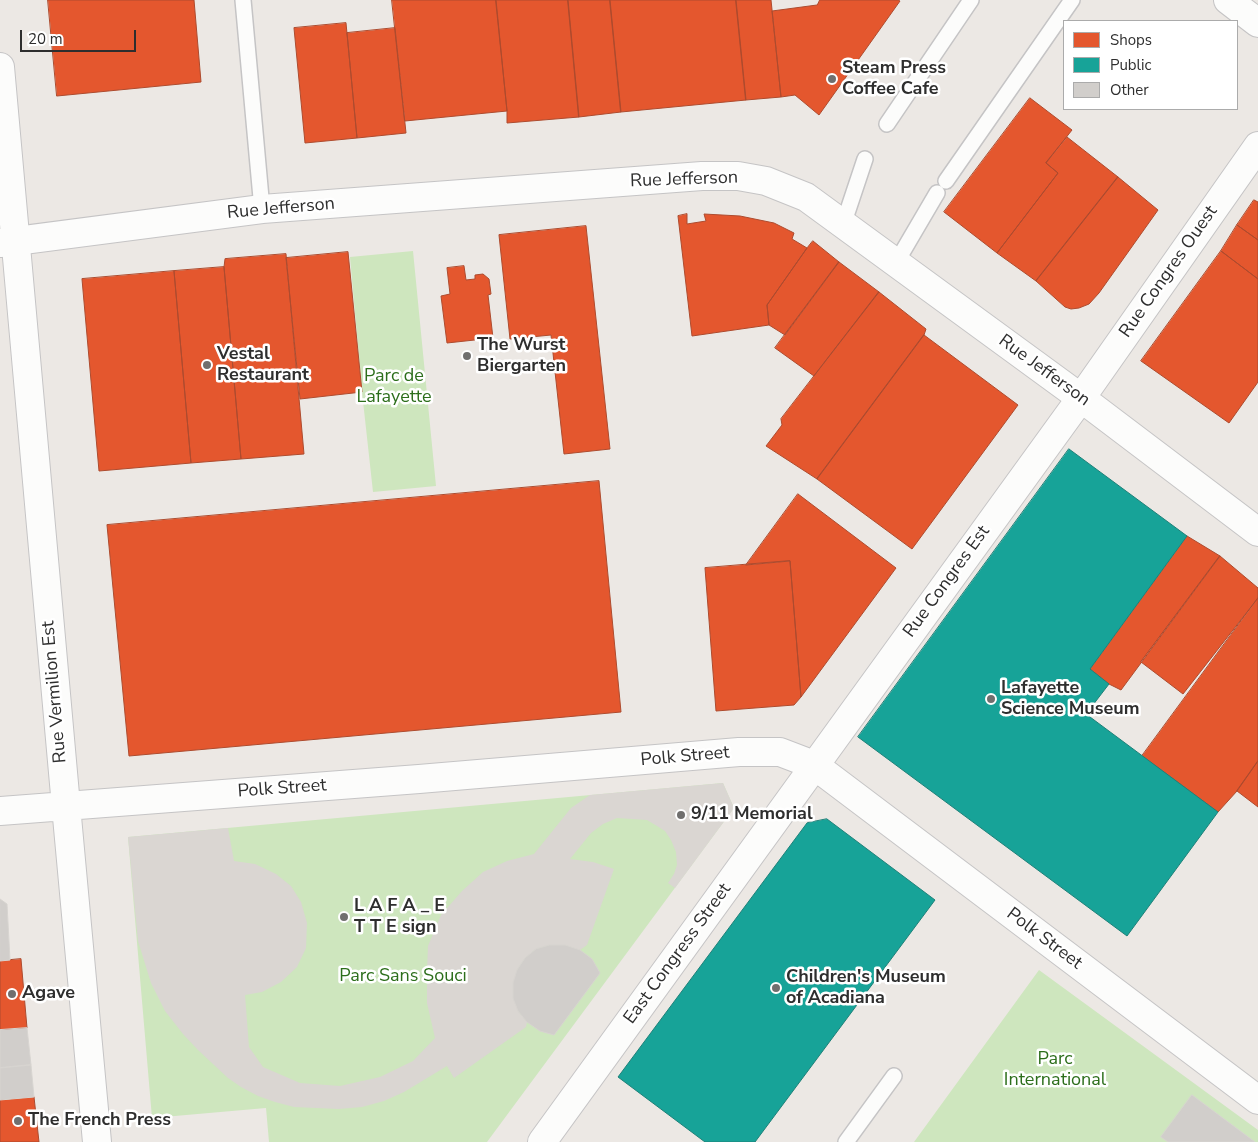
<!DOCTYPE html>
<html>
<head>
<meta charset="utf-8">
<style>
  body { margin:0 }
  #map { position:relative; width:1258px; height:1142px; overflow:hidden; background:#ece8e4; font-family:"Nunito Sans",sans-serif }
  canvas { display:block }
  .legend { position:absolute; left:1063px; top:20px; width:175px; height:90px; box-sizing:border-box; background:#fff; border:1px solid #ababab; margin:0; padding:6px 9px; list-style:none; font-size:15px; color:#2e2e2e }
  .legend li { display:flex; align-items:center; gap:10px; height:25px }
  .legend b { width:25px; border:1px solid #ababab }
  .scale { position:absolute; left:20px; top:30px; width:116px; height:22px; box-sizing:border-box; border:2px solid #2e2e2e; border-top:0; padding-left:6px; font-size:15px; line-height:18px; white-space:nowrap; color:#2e2e2e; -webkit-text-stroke:4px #fff; paint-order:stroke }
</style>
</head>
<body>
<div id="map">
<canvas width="1258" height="1142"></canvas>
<ul class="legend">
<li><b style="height:14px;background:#e4572e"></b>Shops</li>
<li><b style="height:14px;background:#17a398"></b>Public</li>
<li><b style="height:14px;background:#d1cecb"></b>Other</li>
</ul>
<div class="scale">20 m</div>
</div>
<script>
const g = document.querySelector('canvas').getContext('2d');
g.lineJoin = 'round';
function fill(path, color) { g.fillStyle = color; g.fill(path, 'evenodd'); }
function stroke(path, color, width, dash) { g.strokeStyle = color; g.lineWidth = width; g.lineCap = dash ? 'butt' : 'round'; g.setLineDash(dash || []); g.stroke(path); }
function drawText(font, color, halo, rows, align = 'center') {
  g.font = font + ' "Nunito Sans",sans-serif'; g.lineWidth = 5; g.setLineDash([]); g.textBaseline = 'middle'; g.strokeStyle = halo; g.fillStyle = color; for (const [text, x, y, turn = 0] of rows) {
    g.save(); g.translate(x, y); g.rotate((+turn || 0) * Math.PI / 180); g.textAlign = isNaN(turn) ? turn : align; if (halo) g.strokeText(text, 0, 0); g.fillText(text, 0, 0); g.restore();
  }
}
fill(new Path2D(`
  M 413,251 L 436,486 L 373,492 L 362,392 L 350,257 Z
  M 723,783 L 734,808 L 487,1142 L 269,1142 L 266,1108 L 152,1118 L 128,837 Z
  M 1039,970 L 1258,1130 L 1258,1142 L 914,1142 Z`), '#cee6be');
fill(new Path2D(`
  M 723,783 L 734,808 L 675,888 L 668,883 L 674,874 L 677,865 L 676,852 L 671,840 L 665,831 L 657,826 L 647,820 L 617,818 L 603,824 L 591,833 L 570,859 L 593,862 L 614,869 L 587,945 L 580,950 L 565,945 L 550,945 L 536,949 L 525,958 L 517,970 L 518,1011 L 527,1022 L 526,1027 L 454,1078 L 447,1066 L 404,1092 L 384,1101 L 362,1107 L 339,1109 L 294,1107 L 275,1102 L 258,1096 L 241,1087 L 228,1078 L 198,1050 L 183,1034 L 165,1011 L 151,983 L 138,941 L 128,837 L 228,828 L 234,861 L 255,864 L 276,874 L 291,886 L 301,902 L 307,923 L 306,948 L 297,967 L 281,982 L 262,992 L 245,995 L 249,1047 L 263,1067 L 300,1083 L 340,1086 L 380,1077 L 413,1061 L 435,1038 L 427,1003 L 427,971 L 428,946 L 441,915 L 462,891 L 483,872 L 507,861 L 534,854 L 571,808 L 590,795 Z`), '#dad6d2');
const shops = new Path2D(`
  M 48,0 L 194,0 L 201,82 L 57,96 Z
  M 392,0 L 496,0 L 507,111 L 405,121 Z
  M 496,0 L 568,0 L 579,117 L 507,123 L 507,111 Z
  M 568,0 L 610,0 L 621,112 L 579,117 Z
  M 610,0 L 736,0 L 746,100 L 621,112 Z
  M 736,0 L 771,0 L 781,97 L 746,100 Z
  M 820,0 L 898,0 L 900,1 L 819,115 L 795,95 L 781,97 L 772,11 L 817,5 Z
  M 346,23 L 357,138 L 305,143 L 294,28 Z
  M 395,28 L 406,133 L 357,138 L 347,33 Z
  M 1030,98 L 1072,130 L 1046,163 L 1058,173 L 997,253 L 944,212 Z
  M 1067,137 L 1118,177 L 1036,281 L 997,253 L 1058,173 L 1046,163 Z
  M 1118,177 L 1158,210 L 1099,293 L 1089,304 L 1079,308 L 1071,309 L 1065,307 L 1036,281 Z
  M 1254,200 L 1258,202 L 1258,240 L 1237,225 Z
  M 687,214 L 687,224 L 706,221 L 704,214 L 740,216 L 774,223 L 794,233 L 792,239 L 807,248 L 767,305 L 769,325 L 692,336 L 678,216 Z
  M 1237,225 L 1258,240 L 1258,279 L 1221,251 Z
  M 586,226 L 610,449 L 564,454 L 551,335 L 510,339 L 499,235 Z
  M 813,241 L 839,262 L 785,335 L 769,325 L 767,305 L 807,248 Z
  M 1221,251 L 1258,279 L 1258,382 L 1229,423 L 1141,361 Z
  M 348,252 L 362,392 L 300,399 L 286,258 Z
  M 286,254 L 304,454 L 241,459 L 224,267 L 225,259 Z
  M 839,262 L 879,292 L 814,376 L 775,348 Z
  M 464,266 L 466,280 L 475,279 L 475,275 L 483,274 L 489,279 L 491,294 L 488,295 L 493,338 L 447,343 L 441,296 L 450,294 L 447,268 Z
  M 224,267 L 241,459 L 191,463 L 174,271 Z
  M 174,271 L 191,463 L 99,471 L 82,279 Z
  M 879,292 L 926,329 L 924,335 L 817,479 L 766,446 L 782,425 L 781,419 Z
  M 924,335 L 1018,405 L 912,549 L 817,479 Z
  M 599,481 L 621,712 L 129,756 L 107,525 Z
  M 798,494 L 896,568 L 801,697 L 790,561 L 746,565 Z
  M 1187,536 L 1220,556 L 1121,690 L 1109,684 L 1090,669 Z
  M 1220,556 L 1258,588 L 1258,598 L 1183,694 L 1141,662 Z
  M 790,561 L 801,697 L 794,705 L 716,711 L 705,568 Z
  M 1258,598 L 1258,761 L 1237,791 L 1218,812 L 1142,756 Z
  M 1258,761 L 1258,807 L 1237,791 Z
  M 21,959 L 27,1028 L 0,1030 L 0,961 Z
  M 34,1097 L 39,1142 L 0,1142 L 0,1100 Z`);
fill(shops, '#e4572e');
stroke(shops, '#ad4b2e', 1);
const public = new Path2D(`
  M 1069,449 L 1187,536 L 1090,669 L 1109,684 L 1086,714 L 1218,812 L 1127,936 L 858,737 Z
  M 827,819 L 935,900 L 755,1142 L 705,1142 L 618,1077 L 807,823 Z`);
fill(public, '#17a398');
stroke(public, '#1e8078', 1);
const building = new Path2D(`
  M 0,899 L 7,904 L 10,960 L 0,961 Z
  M 550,945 L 565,945 L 580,950 L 592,959 L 600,973 L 554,1035 L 540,1031 L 527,1022 L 518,1011 L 513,998 L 513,983 L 517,970 L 525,958 L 536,949 Z
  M 27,1028 L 31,1065 L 0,1068 L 0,1030 Z
  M 31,1065 L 34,1097 L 0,1100 L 0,1068 Z
  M 1192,1095 L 1255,1142 L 1168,1142 L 1161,1137 Z`);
fill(building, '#d1cecb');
stroke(building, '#d7d4d0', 1);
const lane = new Path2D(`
  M 243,0 L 262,209
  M 887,124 L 971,0
  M 946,181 L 1072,0
  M 843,225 L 865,159
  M 896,263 L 937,193
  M 846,1142 L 894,1076`);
const street = new Path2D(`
  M 1228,0 L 1258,23
  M 0,67 L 66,806 L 97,1142
  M 0,811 L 419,779 L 739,752 L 780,752 L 814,765 L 1258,1100
  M 542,1142 L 1081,398`);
const secondary = new Path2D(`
  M 0,243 L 262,209 L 702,176 L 738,176 L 766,181 L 806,197 L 1081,398 L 1258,532
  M 1081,398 L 1258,146`);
stroke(lane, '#c5c4c5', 18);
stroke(street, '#c5c4c5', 30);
stroke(secondary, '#c5c4c5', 30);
stroke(lane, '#fcfcfb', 15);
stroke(street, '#fcfcfb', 28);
stroke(secondary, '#fcfcfb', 28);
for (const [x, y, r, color] of [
  [832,79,5,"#706f6e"],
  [467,356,5,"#706f6e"],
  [207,365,5,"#706f6e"],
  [991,699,5,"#706f6e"],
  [681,815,5,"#706f6e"],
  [344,917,5,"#706f6e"],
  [776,988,5,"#706f6e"],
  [12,994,5,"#706f6e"],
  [18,1121,5,"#706f6e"]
]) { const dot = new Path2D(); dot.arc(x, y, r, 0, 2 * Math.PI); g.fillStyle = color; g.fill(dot); stroke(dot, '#fff', 2); }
drawText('bold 18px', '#2e2e2e', '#fff', [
  ["Steam Press",842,69],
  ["Coffee Cafe",842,90],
  ["The Wurst",477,346],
  ["Biergarten",477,367],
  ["Vestal",217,355],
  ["Restaurant",217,376],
  ["Lafayette",1001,689],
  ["Science Museum",1001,710],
  ["9/11 Memorial",691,815],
  ["L A F A _ E",354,907],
  ["T T E sign",354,928],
  ["Children's Museum",786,978],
  ["of Acadiana",786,999],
  ["Agave",22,994],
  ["The French Press",28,1121]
], 'left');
drawText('18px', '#2e2e2e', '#fff', [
  ["Rue Jefferson",684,180,-2],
  ["Rue Jefferson",281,209,-5],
  ["Rue Congres Ouest",1169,272,-55],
  ["Rue Jefferson",1044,371,36],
  ["Rue Congres Est",947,582,-54],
  ["Rue Vermilion Est",55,692,-95],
  ["Polk Street",685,757,-5],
  ["Polk Street",282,789,-4],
  ["Polk Street",1044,939,37],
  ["East Congress Street",678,954,-54]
]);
drawText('18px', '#2c6e1b', '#fff', [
  ["Parc de",394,377],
  ["Lafayette",394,398],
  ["Parc Sans Souci",403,977],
  ["Parc",1055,1060],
  ["International",1055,1081]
]);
</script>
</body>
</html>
